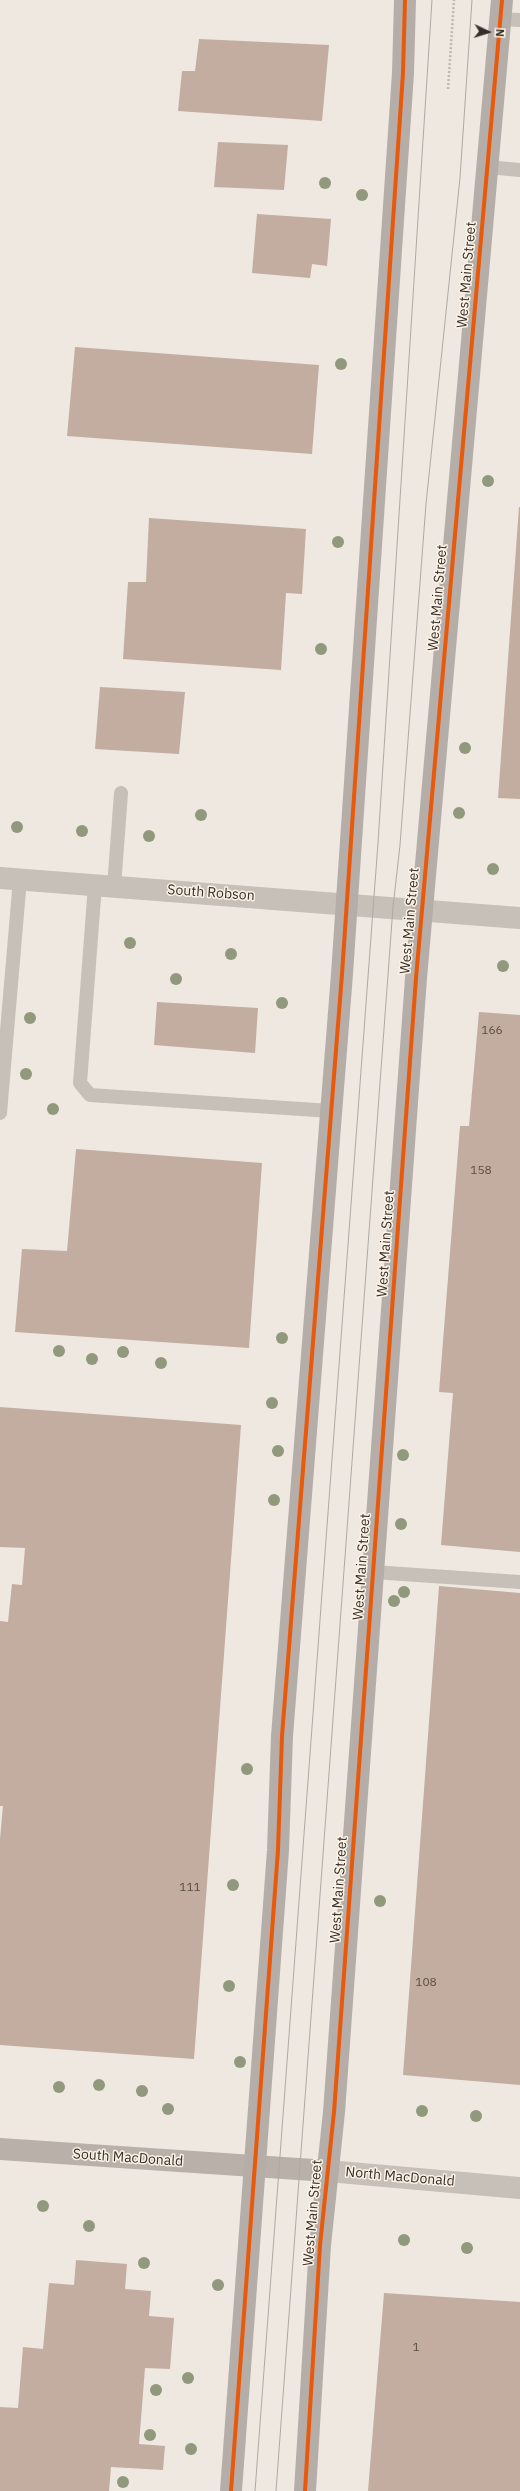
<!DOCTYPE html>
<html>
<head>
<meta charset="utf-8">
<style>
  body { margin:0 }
  #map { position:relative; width:520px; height:2491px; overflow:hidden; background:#eee8e0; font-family:"IBM Plex Sans",sans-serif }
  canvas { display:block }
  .north { position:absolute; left:468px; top:12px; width:40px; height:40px; -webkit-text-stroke:3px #fbf3e7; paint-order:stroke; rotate:94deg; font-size:11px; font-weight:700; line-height:16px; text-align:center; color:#382d27 }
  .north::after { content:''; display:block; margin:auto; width:14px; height:18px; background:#382d27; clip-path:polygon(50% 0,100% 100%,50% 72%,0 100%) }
</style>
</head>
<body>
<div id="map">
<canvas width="520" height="2491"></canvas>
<div class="north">N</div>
</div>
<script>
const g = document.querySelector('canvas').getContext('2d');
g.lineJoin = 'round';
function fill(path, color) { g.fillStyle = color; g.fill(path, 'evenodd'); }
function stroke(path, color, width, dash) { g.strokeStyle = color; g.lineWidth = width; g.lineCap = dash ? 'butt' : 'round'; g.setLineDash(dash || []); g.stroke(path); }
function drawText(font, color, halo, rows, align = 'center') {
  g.font = font + ' "IBM Plex Sans",sans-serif'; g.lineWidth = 3; g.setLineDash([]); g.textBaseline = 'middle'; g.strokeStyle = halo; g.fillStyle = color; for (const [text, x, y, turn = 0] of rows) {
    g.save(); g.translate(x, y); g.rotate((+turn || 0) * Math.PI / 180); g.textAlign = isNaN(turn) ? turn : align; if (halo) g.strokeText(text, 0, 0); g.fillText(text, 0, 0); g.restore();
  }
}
fill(new Path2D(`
  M 199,39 L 329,45 L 322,121 L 178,111 L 182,71 L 195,71 Z
  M 218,142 L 288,145 L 284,190 L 214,187 Z
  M 257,214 L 331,219 L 327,266 L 312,264 L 310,278 L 252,273 Z
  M 75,347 L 319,365 L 312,454 L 67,436 Z
  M 519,507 L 520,507 L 520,799 L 498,798 Z
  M 149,518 L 306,529 L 302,594 L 286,593 L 281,670 L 123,659 L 128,582 L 146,582 Z
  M 100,687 L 185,692 L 179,754 L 95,749 Z
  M 157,1002 L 258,1008 L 255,1053 L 154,1045 Z
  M 479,1012 L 520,1015 L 520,1552 L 441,1545 L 453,1393 L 439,1392 L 460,1126 L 469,1126 Z
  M 76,1149 L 262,1163 L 249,1348 L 15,1332 L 22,1249 L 67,1251 Z
  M 0,1407 L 241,1425 L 194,2059 L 0,2045 L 0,1839 L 3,1806 L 0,1806 L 0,1621 L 8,1622 L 12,1584 L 22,1585 L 25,1548 L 0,1547 Z
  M 439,1586 L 520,1593 L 520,2085 L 403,2075 Z
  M 76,2260 L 127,2264 L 125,2289 L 151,2291 L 149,2316 L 174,2318 L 170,2369 L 145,2368 L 139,2444 L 165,2446 L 163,2470 L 111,2467 L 109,2491 L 0,2491 L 0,2407 L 18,2408 L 23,2347 L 43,2349 L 49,2283 L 74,2285 Z
  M 384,2293 L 520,2302 L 520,2491 L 368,2491 Z`), '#c3aca0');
stroke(new Path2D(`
  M 448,89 L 454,0`), '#c0b8b1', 2.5, [2, 2]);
stroke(new Path2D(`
  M 500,19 L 520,20
  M 487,167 L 520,170
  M 95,885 L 80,1083 L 90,1095 L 331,1111
  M 114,887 L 121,793
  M 0,1113 L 20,879
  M 373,1572 L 520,1582`), '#c7c0b9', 14);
stroke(new Path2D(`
  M 0,878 L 520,918
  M 328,2171 L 520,2188`), '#c7c0b9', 22);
stroke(new Path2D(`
  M 0,2149 L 328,2171`), '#b8b0a9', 22);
stroke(new Path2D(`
  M 231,2491 L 278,1850 L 282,1736 L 342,974 L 403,73 L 405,0
  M 305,2491 L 320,2245 L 334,2112 L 416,978 L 502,0`), '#b5aea8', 22);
stroke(new Path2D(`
  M 255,2491 L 378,843 L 432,0
  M 276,2491 L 393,907 L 400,845 L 426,504 L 460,178 L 472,0`), '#aea9a4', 1);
stroke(new Path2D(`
  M 231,2491 L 278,1850 L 282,1736 L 342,974 L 403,73 L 405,0
  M 305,2491 L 320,2245 L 334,2112 L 416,978 L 502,0`), '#e8590c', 4);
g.fillStyle = '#90997b';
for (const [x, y] of [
  [325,183],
  [362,195],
  [341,364],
  [488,481],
  [338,542],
  [321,649],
  [465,748],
  [459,813],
  [201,815],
  [17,827],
  [82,831],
  [149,836],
  [493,869],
  [130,943],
  [231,954],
  [503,966],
  [176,979],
  [282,1003],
  [30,1018],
  [26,1074],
  [53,1109],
  [282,1338],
  [59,1351],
  [123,1352],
  [92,1359],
  [161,1363],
  [272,1403],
  [278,1451],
  [403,1455],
  [274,1500],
  [401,1524],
  [404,1592],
  [394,1601],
  [247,1769],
  [233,1885],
  [380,1901],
  [229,1986],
  [240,2062],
  [99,2085],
  [59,2087],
  [142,2091],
  [168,2109],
  [422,2111],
  [476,2116],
  [43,2206],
  [89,2226],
  [404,2240],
  [467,2248],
  [144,2263],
  [218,2285],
  [188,2378],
  [156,2390],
  [150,2435],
  [191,2449],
  [123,2482]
]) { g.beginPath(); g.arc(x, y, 6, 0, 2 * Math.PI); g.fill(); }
drawText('12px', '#5b4d45', null, [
  ["166",492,1031],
  ["158",481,1171],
  ["111",190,1888],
  ["108",426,1983],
  ["1",416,2348]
]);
drawText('14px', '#382d27', '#fbf3e7', [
  ["West Main Street",467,275,-85],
  ["West Main Street",438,598,-85],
  ["South Robson",211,893,4],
  ["West Main Street",410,921,-85],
  ["West Main Street",386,1244,-86],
  ["West Main Street",362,1567,-86],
  ["West Main Street",339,1890,-86],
  ["South MacDonald",128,2158,4],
  ["North MacDonald",400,2177,5],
  ["West Main Street",313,2213,-85]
]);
</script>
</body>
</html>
